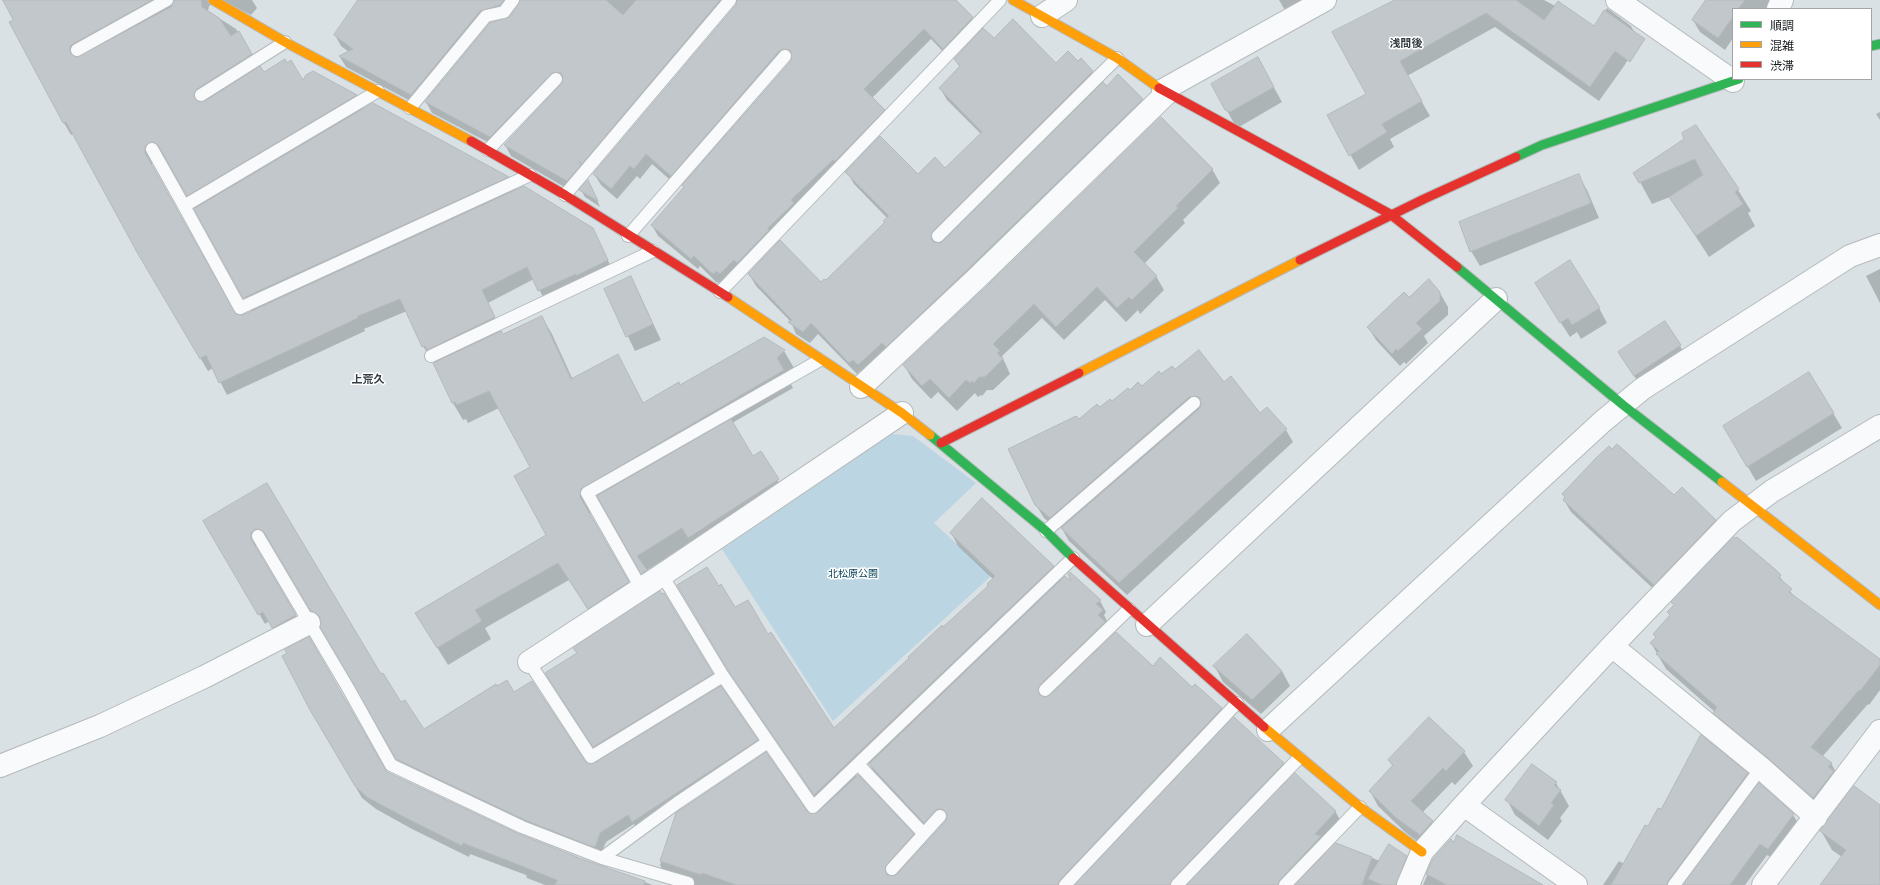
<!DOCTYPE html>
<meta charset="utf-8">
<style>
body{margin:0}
#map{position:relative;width:1880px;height:885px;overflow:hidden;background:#d9e1e4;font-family:"Varela Round","Noto Sans JP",sans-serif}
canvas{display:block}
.legend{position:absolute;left:1732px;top:8px;width:140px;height:72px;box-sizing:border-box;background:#fff;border:1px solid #a3a5a5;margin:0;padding:5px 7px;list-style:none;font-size:12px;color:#181d1f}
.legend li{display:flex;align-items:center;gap:8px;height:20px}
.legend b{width:20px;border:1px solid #a3a5a5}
</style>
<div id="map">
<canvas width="1880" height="885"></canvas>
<ul class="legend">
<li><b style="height:5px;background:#30b455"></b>順調</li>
<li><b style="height:5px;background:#ff9f0a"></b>混雑</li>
<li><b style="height:5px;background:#e5322d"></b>渋滞</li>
</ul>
</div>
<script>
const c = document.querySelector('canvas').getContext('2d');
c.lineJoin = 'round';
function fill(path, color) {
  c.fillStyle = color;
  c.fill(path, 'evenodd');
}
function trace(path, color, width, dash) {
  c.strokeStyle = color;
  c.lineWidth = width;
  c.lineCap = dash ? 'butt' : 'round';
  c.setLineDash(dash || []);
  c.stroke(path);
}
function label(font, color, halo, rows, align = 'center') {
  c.font = font + ' "Varela Round","Noto Sans JP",sans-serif';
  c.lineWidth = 3;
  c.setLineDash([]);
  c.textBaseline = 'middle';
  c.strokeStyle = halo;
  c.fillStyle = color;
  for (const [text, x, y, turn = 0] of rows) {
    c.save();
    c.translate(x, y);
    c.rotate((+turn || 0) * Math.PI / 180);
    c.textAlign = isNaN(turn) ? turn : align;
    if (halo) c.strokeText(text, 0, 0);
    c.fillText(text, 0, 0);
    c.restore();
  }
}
const green = new Path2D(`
 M892 434 913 436 976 483 934 523 991 576 833 721 722 549Z`);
const shadow = new Path2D(`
 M4 0H221L209 6 208 11 236 29 263 73 303 82 313 72 357 95 364 109 508 177 516 191 599 242 614 273 546 303 534 279 488 303 503 335 542 317 552 334 573 380 627 373 644 404 680 386 764 338 784 351 794 368 787 376 793 388 732 423 753 457 761 452 786 495 691 542 646 571 654 586 651 588 601 500 590 507V515L638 600 598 626 569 580 485 628 491 639 448 665 427 631 547 535 531 467 499 408 468 423 466 419 463 420 453 403 435 363H436L433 358 431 359 423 346 407 311 364 329 365 331 227 395 213 368 208 371 139 254 74 134 71 135 64 123 11 23 14 21ZM159 154 167 158 252 312 239 316 233 313 152 166V158Z
 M221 0H252L257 8 251 15Z
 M360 0H954L972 18 978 29 950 59 931 39 872 98 884 110 890 121 726 285 716 282 700 266 698 269 658 236 652 225 792 60 790 59 677 186 652 164 640 179 637 176 617 199 601 185 594 174 739 3 730 6 573 192 511 156 505 145 563 83 557 85 497 147 432 113 426 102 511 17 520 4H516L486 22 418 105 346 67 340 57 349 52 341 46 335 35Z
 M1279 0H1333L1295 27Z
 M1397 0H1544L1594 27 1607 8 1631 26 1639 41 1624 66 1599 101 1495 27 1407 76 1430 116 1390 139 1394 147 1359 170 1328 115 1368 94Z
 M1707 0H1777L1771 9H1733V38L1725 50 1700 32 1693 20Z
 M994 40 1056 65 1077 62 1081 59 1092 72 1099 84 939 243 944 242 1107 87 1142 100 1149 112 866 377 860 371 857 374 818 334 810 343 796 334 791 322 756 286 749 274 821 283 826 282 886 223 887 218 854 184 847 172 918 175 945 170 981 134 947 100 940 88 960 68 955 59Z
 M1266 73 1282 102 1239 127 1235 125 1212 84Z
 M1880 112V120L1876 114Z
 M1696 126 1738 190 1751 211 1748 213 1755 226 1709 257 1670 197 1652 204 1640 182 1686 139Z
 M1212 169 1220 183 1183 220 1185 223 1144 264 1156 276 1164 290 1140 314 1138 310 1126 322 1105 300 1064 340 1042 318 1002 356 1010 374 993 390H987L982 396 981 395 978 397 975 393 957 411 938 392 931 399 912 379 904 365Z
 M1578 175 1587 190 1599 218 1480 266 1471 251Z
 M592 188 600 207 585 197 581 190Z
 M1880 269V303L1866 276Z
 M631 277 661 340 635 351 605 289Z
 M1440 293 1448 307V315L1424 336 1428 343 1406 364 1404 362 1400 366 1376 340 1368 327 1409 299Z
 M1545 298 1599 308 1607 323 1581 339 1577 332 1570 337Z
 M1680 346 1688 360 1643 390 1619 352Z
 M1174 371 1224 384 1260 415 1286 430 1293 442 1127 595 1069 541 1061 527 1058 530 1044 518 1036 505 1079 421 1130 391 1141 387 1161 376Z
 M1833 413 1842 428 1756 481 1724 426Z
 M266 484 381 676 401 704 424 731 497 687 514 694 584 762 591 766 757 740 762 750 638 831 634 824 606 842 601 854 599 856 403 769 321 627V622L318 620 271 541 264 538 256 543V550L301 625 278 637 269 621 265 624 205 521Z
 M1563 494 1674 497 1715 520 1723 533 1661 596 1571 512 1564 500 1565 498Z
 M951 533 1054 566 1062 581 1074 585 1100 601 1106 612 1104 615 1108 623 1111 634 1046 696 1045 699 1153 667 1192 688 1222 708 1228 720 1072 885H691L666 877 660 865 677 813 806 812 810 815 819 813 823 809 738 685 718 587 735 609 768 635 834 729 989 586 993 579 958 546ZM869 763 876 776 931 834 944 820H948L898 875 891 878 919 846 913 835 856 775Z
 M1775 570 1795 598 1880 660V690L1869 705 1868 704 1822 757 1831 763 1839 778 1822 812 1723 727 1715 712 1666 669 1651 643 1656 638 1654 634 1670 616 1668 612 1674 605 1672 602Z
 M664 594 717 682 599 754 551 681 577 653Z
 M1215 667 1282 671 1290 686 1261 714 1223 682Z
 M311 710 387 773 519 835 578 859 653 885H545L527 878 526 875 470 854 469 857 412 829 376 809 362 798Z
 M1464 752 1473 766 1455 785 1452 782 1422 813 1432 822 1440 837 1429 850 1405 832 1378 806 1370 791 1393 767 1389 760Z
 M1283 763 1290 775 1184 885H1077Z
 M1747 774 1754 786 1680 885H1603L1619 861 1624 864 1661 810Z
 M1556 783 1569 806 1560 818 1562 821 1548 840 1515 815 1507 800Z
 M1880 807V885H1822L1842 857 1832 850 1821 831Z
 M1335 811 1342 823 1292 885H1189Z
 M1793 815 1800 826 1775 860 1767 855 1745 885H1685Z
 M1454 843 1540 885H1423L1434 859Z
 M1336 844 1380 861 1406 857 1413 869 1407 885H1297Z`);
const building = new Path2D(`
 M3 0H152L73 44 70 46V53L77 57 171 7 174 0H201L202 7 219 18 231 36 239 31 252 54 197 89 194 96 197 101H205L260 66 264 72 285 59 287 63 291 60 303 80 306 75 313 71 357 95 187 196 158 145 152 142 145 146V153L236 314 243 315 524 186 593 228 608 260 576 276V274L538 291 527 267 482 290 495 317 427 350 425 346 422 347 400 299 358 316V318L219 383 206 355 200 359 138 254 66 122 63 123 9 22 13 20Z
 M358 0H504L500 5 480 11 411 95 339 56 353 49 334 35Z
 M520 0H606L623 15 636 0H720L582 164 579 161 581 165 567 181 504 145 561 84 563 77 561 73 554 72 551 74 490 137 425 102 490 23 510 17Z
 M737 0H956L973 17 943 49 924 29 864 89 885 110 835 161 833 160 791 200 794 203 768 228 769 230 737 263 734 260 720 274 716 271 714 274 709 271 694 256 691 259 651 225 684 187 682 185 791 61 792 54 790 50 783 49 779 51 671 176 646 154 634 169 630 166 611 189 593 174 736 5Z
 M1395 0H1516L1544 20 1558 1 1594 26 1604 10 1645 39 1630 62 1615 51 1590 87 1486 13 1400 61 1422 101 1382 124 1387 132 1349 156 1327 115 1366 94 1332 32Z
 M1706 0H1745L1738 9H1733V17L1718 38 1692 20Z
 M1013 19 1056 63 1068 51 1078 61 1081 58 1093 71 933 231 931 238 933 242 940 243 943 241 1103 82 1107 86 1118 74 1143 99 968 269 886 347 882 343 858 365 853 360 849 363 811 323 803 332 788 322 792 320 748 274 780 240 821 282 824 279 826 280 885 222 883 221 889 216 845 172 880 136 918 174 935 157 945 168 982 132 939 88 960 66 954 59 983 28 994 38Z
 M1258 57 1274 87 1230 112 1225 110 1211 84Z
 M373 103 509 177 243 298 194 209Z
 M1161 117 1213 169 1176 206 1178 208 1134 252 1157 276 1132 300 1129 297 1117 308 1097 287 1056 327 1034 304 993 344 1000 351 997 353 1003 359 985 377H979L974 383 972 381 970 383 966 380 949 398 930 379 922 386 903 365 986 287Z
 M1696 125 1739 189 1735 192 1743 204 1696 236 1669 197 1703 175 1695 159 1639 183 1633 173 1684 139 1682 133Z
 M1579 174 1591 203 1470 252 1459 222Z
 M588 180 598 201 579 190Z
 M1570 260 1600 308 1572 325 1568 318 1560 323 1535 283Z
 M631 276 653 324 626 337 604 289Z
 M1429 279 1440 292V301L1416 323 1422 329 1398 351 1396 349 1392 354 1367 327 1404 292 1409 297Z
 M542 316 571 379 618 354 643 403 679 382 680 385 764 337 785 350 777 358 784 370 581 489 580 497 629 582 588 609 558 563 475 610 482 621 437 648 415 613 546 535 514 476 530 467 489 391 457 405 455 402 452 403 433 363 501 331 503 334Z
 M1665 321 1681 345 1634 376 1618 352Z
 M1199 350 1224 382 1231 376 1260 413 1267 407 1287 429 1119 583 1061 528 1199 409 1201 405 1200 398 1196 396 1189 397 1050 518 1035 505 1008 449 1076 416 1079 419 1097 404 1100 407 1110 399 1112 401 1128 388 1130 390 1138 382 1142 386 1159 371 1161 374 1172 366 1175 369Z
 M1809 372 1834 413 1747 467 1723 426Z
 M731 419 753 456 761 451 779 479 688 538 682 528 637 556 647 570 641 574 597 496Z
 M1617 444 1674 495 1682 487 1716 520 1654 585 1563 500 1565 497 1562 494 1597 457 1609 446 1612 449Z
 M267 483 381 674 383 673 401 702 405 700 424 729 496 684 497 686 507 680 514 692 532 681 585 761 592 764 721 686 758 740 632 822 628 815 600 833 596 845 593 847 525 820 396 759 320 627V617L316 613 311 611 264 532 258 529H255L251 533V539L296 615 272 628 263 612 258 615 203 521Z
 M982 498 1054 566 814 795 729 672 677 585 707 567 719 586 721 584 735 607 748 600 768 634 771 632 834 728 909 658 908 657 942 625 943 627 988 586 987 584 995 576 950 533Z
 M1734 537 1736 538 1737 537 1776 570 1781 575 1779 578 1792 589 1789 592 1880 659V665L1860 691 1859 690 1811 747 1832 763 1828 767 1834 771 1813 798 1769 759 1713 713 1717 707 1656 654 1659 651 1650 643 1656 637 1653 634 1670 615 1667 612 1674 605 1671 602Z
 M1070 572 1101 600 1096 604 1103 610 1098 615 1105 622 1040 685 1038 691 1040 695 1046 697 1050 695 1116 632 1153 666 1160 657 1192 687 1195 684 1222 708 1060 880 1058 885H736L702 873 701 875 660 861 676 813 766 752 807 811 811 814 818 812 858 775 914 834 885 867 887 875 894 876 897 874 946 821 947 814 942 809H937L924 823 869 764 1065 576 1071 581 1068 574Z
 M660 591 662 594 664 593 713 674 593 747 545 673 577 653 573 648Z
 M1247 634 1282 671 1252 700 1213 666Z
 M309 637 387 772 519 834 577 857H576L645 881 644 885H555L557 880 463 843 462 846 404 817 367 797 355 786 310 710 282 656 287 653 285 650Z
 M1234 717 1284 763 1172 880 1170 885H1075Z
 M1429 717 1465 751 1446 771 1443 768 1411 801 1433 821 1420 835 1395 817 1369 791 1393 765 1388 760Z
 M1701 735 1748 773 1668 881 1667 885H1611L1645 825 1648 826 1658 808 1661 809Z
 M1532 764 1557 782 1554 785 1561 790 1551 803 1554 805 1539 826 1505 800Z
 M1295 773 1336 811 1315 834 1321 836 1280 880 1278 885H1187Z
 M1759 783 1794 814 1768 849 1760 844 1730 885H1683Z
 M1854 786 1880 805V885H1820L1846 850 1820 831Z
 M1457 835 1543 885H1447L1426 874 1433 859 1451 839 1454 842Z
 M1336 843 1372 857 1362 885H1295Z
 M1389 844 1407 856 1396 885H1382L1368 879Z`);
const lane = new Path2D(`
 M77 50 167 0
 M378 91 184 206 240 308 530 175
 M201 95 285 42
 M410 108 486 16 504 12 513 0
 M152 149 184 206
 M488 150 556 79
 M565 195 730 0
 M628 236 785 56
 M938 236 1117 58
 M720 292 1000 0
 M431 356 653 251
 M1046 531 1194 403
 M258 536 348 688 391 765 522 827 602 858 677 803 768 742
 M662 575 723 676 813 807 1073 558
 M641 588 587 493 820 360
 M529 662 591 757 723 676
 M1045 690 1129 609
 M858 764 923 833
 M602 858 688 883
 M892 869 940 816
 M1065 885 1237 703
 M1177 885 1299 758
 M1285 885 1360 807
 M1674 885 1761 768`);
const street = new Path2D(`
 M1617 0 1733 81
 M1778 9 1782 0
 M1042 16 1066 0
 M1163 90 1325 0
 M861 387 977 278 1167 93
 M1147 625 1496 299
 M1612 646 1761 768 1816 817
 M529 662 662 575 902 413
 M1268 730 1602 422 1642 389 1850 256 1880 245
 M0 766 100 726 204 677 309 623
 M1464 805 1576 885
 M1408 885 1422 852 1464 805 1612 646 1732 521 1772 491 1880 426
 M1763 885 1880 731`);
const fast = new Path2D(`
 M1871 46 1880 44
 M1516 157 1542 145 1739 79
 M1457 267 1623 405 1722 482
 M930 435 1046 531 1073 558`);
const slow = new Path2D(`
 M213 0 285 42 471 141
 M1013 0 1117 58 1159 88
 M728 297 902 413 930 435
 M1079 373 1300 260
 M1722 482 1880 605
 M1264 727 1360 807 1422 852`);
const jam = new Path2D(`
 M1159 88 1390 214 1457 267
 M471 141 565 195 728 297
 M1300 260 1424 199 1516 157
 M941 443 1079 373
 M1073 558 1264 727`);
const parkNames = [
 ["北松原公園",853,574]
];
const neighbourhoodNames = [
 ["浅間後",1406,44],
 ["上荒久",368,380]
];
fill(green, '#bbd5e2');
fill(shadow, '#0003');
fill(building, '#c1c7ca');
trace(building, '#b4babc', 1);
trace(lane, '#b5babc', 14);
trace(street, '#b5babc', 24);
trace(fast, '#b5babc', 11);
trace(slow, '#b5babc', 11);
trace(jam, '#b5babc', 11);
trace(lane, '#f9fafb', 12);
trace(street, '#f9fafb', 22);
trace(fast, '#30b455', 9);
trace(slow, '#ff9f0a', 9);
trace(jam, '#e5322d', 9);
label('10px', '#064258', '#fff', parkNames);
label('bold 11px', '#323c41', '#fff', neighbourhoodNames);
</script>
